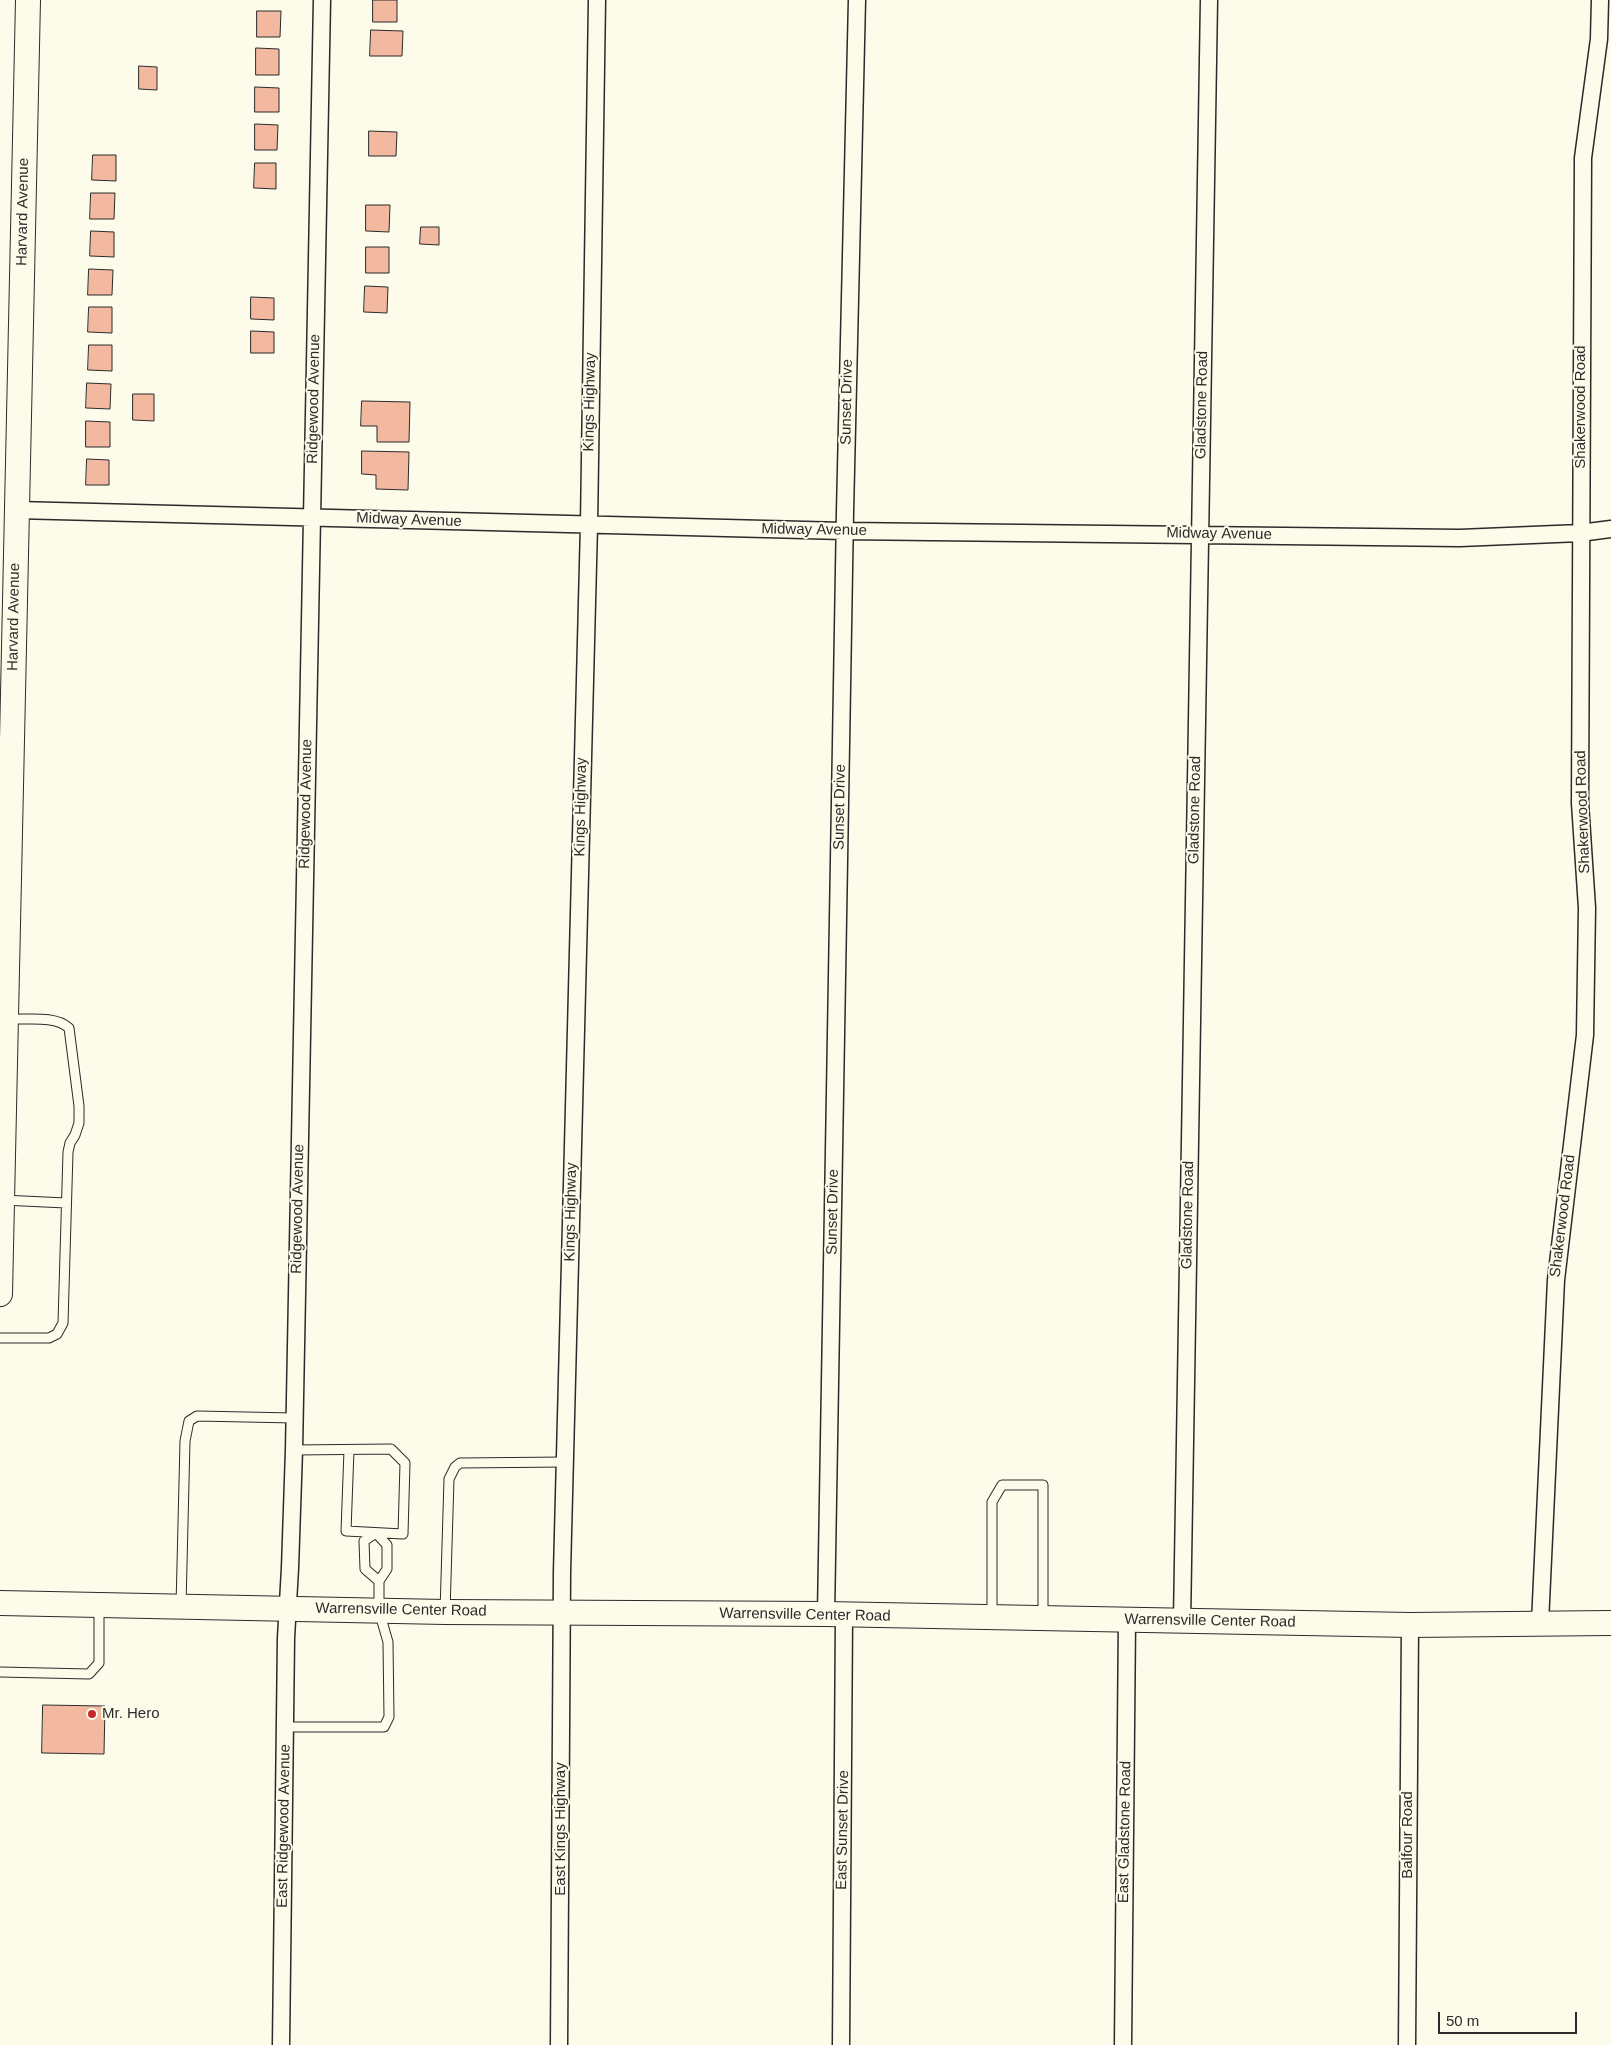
<!DOCTYPE html>
<style>
body{margin:0}
#map{position:relative;width:1611px;height:2045px;overflow:hidden;background:#fdfbea;font-family:Helvetica,sans-serif}
canvas{display:block}
.scale{position:absolute;left:1438px;top:2012px;width:139px;height:22px;box-sizing:border-box;border:2px solid #2b2b2b;border-top:0;padding-left:6px;font-size:15px;line-height:18px;white-space:nowrap;color:#2b2b2b;-webkit-text-stroke:4px #fdfbea;paint-order:stroke}
</style>
<div id="map">
<canvas width="1611" height="2045"></canvas>
<div class="scale">50 m</div>
</div>
<script>
const c = document.querySelector('canvas').getContext('2d');
c.lineJoin = 'round';
function fill(path, color) {
  c.fillStyle = color;
  c.fill(path, 'evenodd');
}
function trace(path, color, width, dash) {
  c.strokeStyle = color;
  c.lineWidth = width;
  c.lineCap = dash ? 'butt' : 'round';
  c.setLineDash(dash || []);
  c.stroke(path);
}
function label(font, color, halo, rows, align = 'center') {
  c.font = font + ' Helvetica,sans-serif';
  c.lineWidth = 4;
  c.setLineDash([]);
  c.textBaseline = 'middle';
  c.strokeStyle = halo;
  c.fillStyle = color;
  for (const [text, x, y, turn = 0] of rows) {
    c.save();
    c.translate(x, y);
    c.rotate((+turn || 0) * Math.PI / 180);
    c.textAlign = isNaN(turn) ? turn : align;
    if (halo) c.strokeText(text, 0, 0);
    c.fillText(text, 0, 0);
    c.restore();
  }
}
const building = new Path2D(`
 M373 0H397V22H373Z
 M257 11H281L280 37H257Z
 M371 30 403 31 402 56H370Z
 M256 48 279 49V75H256Z
 M139 66 157 67V90L139 89Z
 M255 87 279 88V112H255Z
 M255 124 278 125 277 150H255Z
 M369 131 397 132 396 156H369Z
 M93 155H116V181L92 180Z
 M255 163H276V189L254 188Z
 M91 193H115L114 219H90Z
 M366 205H390L389 232 366 231Z
 M421 227H439V245L420 244Z
 M91 231 114 232V257L90 256Z
 M366 247H389V273H366Z
 M89 269 113 270 112 295H88Z
 M365 286 388 287 387 313 364 312Z
 M251 297 274 298V320L251 319Z
 M89 307H112V333L88 332Z
 M251 331 274 332V353H251Z
 M89 345H112V371L88 370Z
 M87 383 111 384 110 409 86 408Z
 M133 394H154V421L133 420Z
 M362 401 410 402 409 442H377V426H361Z
 M86 421 110 422V447H86Z
 M362 451 409 452 408 490 376 489V475L362 474Z
 M87 459 109 460V485H86Z
 M43 1705 105 1706 104 1754 42 1753Z`);
const lane = new Path2D(`
 M2 1200 66 1203
 M0 1338H49L57 1334 63 1323 68 1152 70 1143 75 1135 79 1123V1106L69 1028C55 1015 27 1020 8 1019
 M294 1450 391 1449 405 1463 403 1534 346 1531 349 1450
 M376 1533 364 1541 365 1569 379 1581
 M181 1606 185 1441 189 1421 197 1416 294 1418
 M445 1612 449 1479 455 1467 460 1463 565 1462
 M992 1615V1502L1002 1485H1043V1618
 M0 1672 89 1674 99 1663V1606
 M285 1727H384L389 1717 388 1642 379 1611V1581L387 1569V1545L376 1533`);
const street = new Path2D(`
 M16 510 844 531 1460 538 1580 533 1611 529
 M826 1614 845 512 857 0
 M1182 1621 1209 0
 M1540 1623 1556 1280 1585 1035 1587 908 1580 803 1583 158 1599 39 1600 0
 M281 2045 286 1638 290 1568 294 1450 322 0
 M559 2045 562 1572 589 525 597 0
 M841 2045 844 1615
 M1123 2045 1127 1620
 M1407 2045 1410 1625`);
const secondary = new Path2D(`
 M0 1294 28 0
 M0 1603 445 1612 826 1614 1410 1625 1611 1623`);
const markers = [
 [92,1714,5,"#c62828"]
];
const streetNames = [
 ["Harvard Avenue",23,212,-89],
 ["Ridgewood Avenue",314,399,-89],
 ["Kings Highway",590,402,-89],
 ["Sunset Drive",847,402,-89],
 ["Gladstone Road",1202,405,-89],
 ["Shakerwood Road",1581,407,-90],
 ["Midway Avenue",409,520,2],
 ["Midway Avenue",814,530,1],
 ["Midway Avenue",1219,534,1],
 ["Harvard Avenue",14,617,-89],
 ["Ridgewood Avenue",306,804,-89],
 ["Kings Highway",581,807,-89],
 ["Sunset Drive",840,807,-89],
 ["Gladstone Road",1195,810,-89],
 ["Shakerwood Road",1583,812,-92],
 ["Ridgewood Avenue",298,1209,-89],
 ["Kings Highway",571,1212,-89],
 ["Sunset Drive",833,1212,-89],
 ["Gladstone Road",1188,1215,-89],
 ["Shakerwood Road",1563,1216,-83],
 ["Warrensville Center Road",401,1610,1],
 ["Warrensville Center Road",805,1615,1],
 ["Warrensville Center Road",1210,1621,1],
 ["East Ridgewood Avenue",284,1826,-89],
 ["East Kings Highway",561,1829,-90],
 ["East Sunset Drive",843,1830,-89],
 ["East Gladstone Road",1125,1832,-89],
 ["Balfour Road",1408,1835,-90]
];
const poiNames = [
 ["Mr. Hero",102,1714]
];
fill(building, '#f2b8a0');
trace(building, '#2b2b2b', 1);
trace(lane, '#2b2b2b', 11);
trace(street, '#2b2b2b', 19);
trace(secondary, '#2b2b2b', 26);
trace(lane, '#fdfbea', 9);
trace(street, '#fdfbea', 16);
trace(secondary, '#fdfbea', 24);
for (const [x, y, r, color] of markers) {
  const dot = new Path2D();
  dot.arc(x, y, r, 0, 2 * Math.PI);
  c.fillStyle = color;
  c.fill(dot);
  trace(dot, '#fdfbea', 2);
}
label('15px', '#2b2b2b', '#fdfbea', streetNames);
label('15px', '#2b2b2b', '#fdfbea', poiNames, 'left');
</script>
